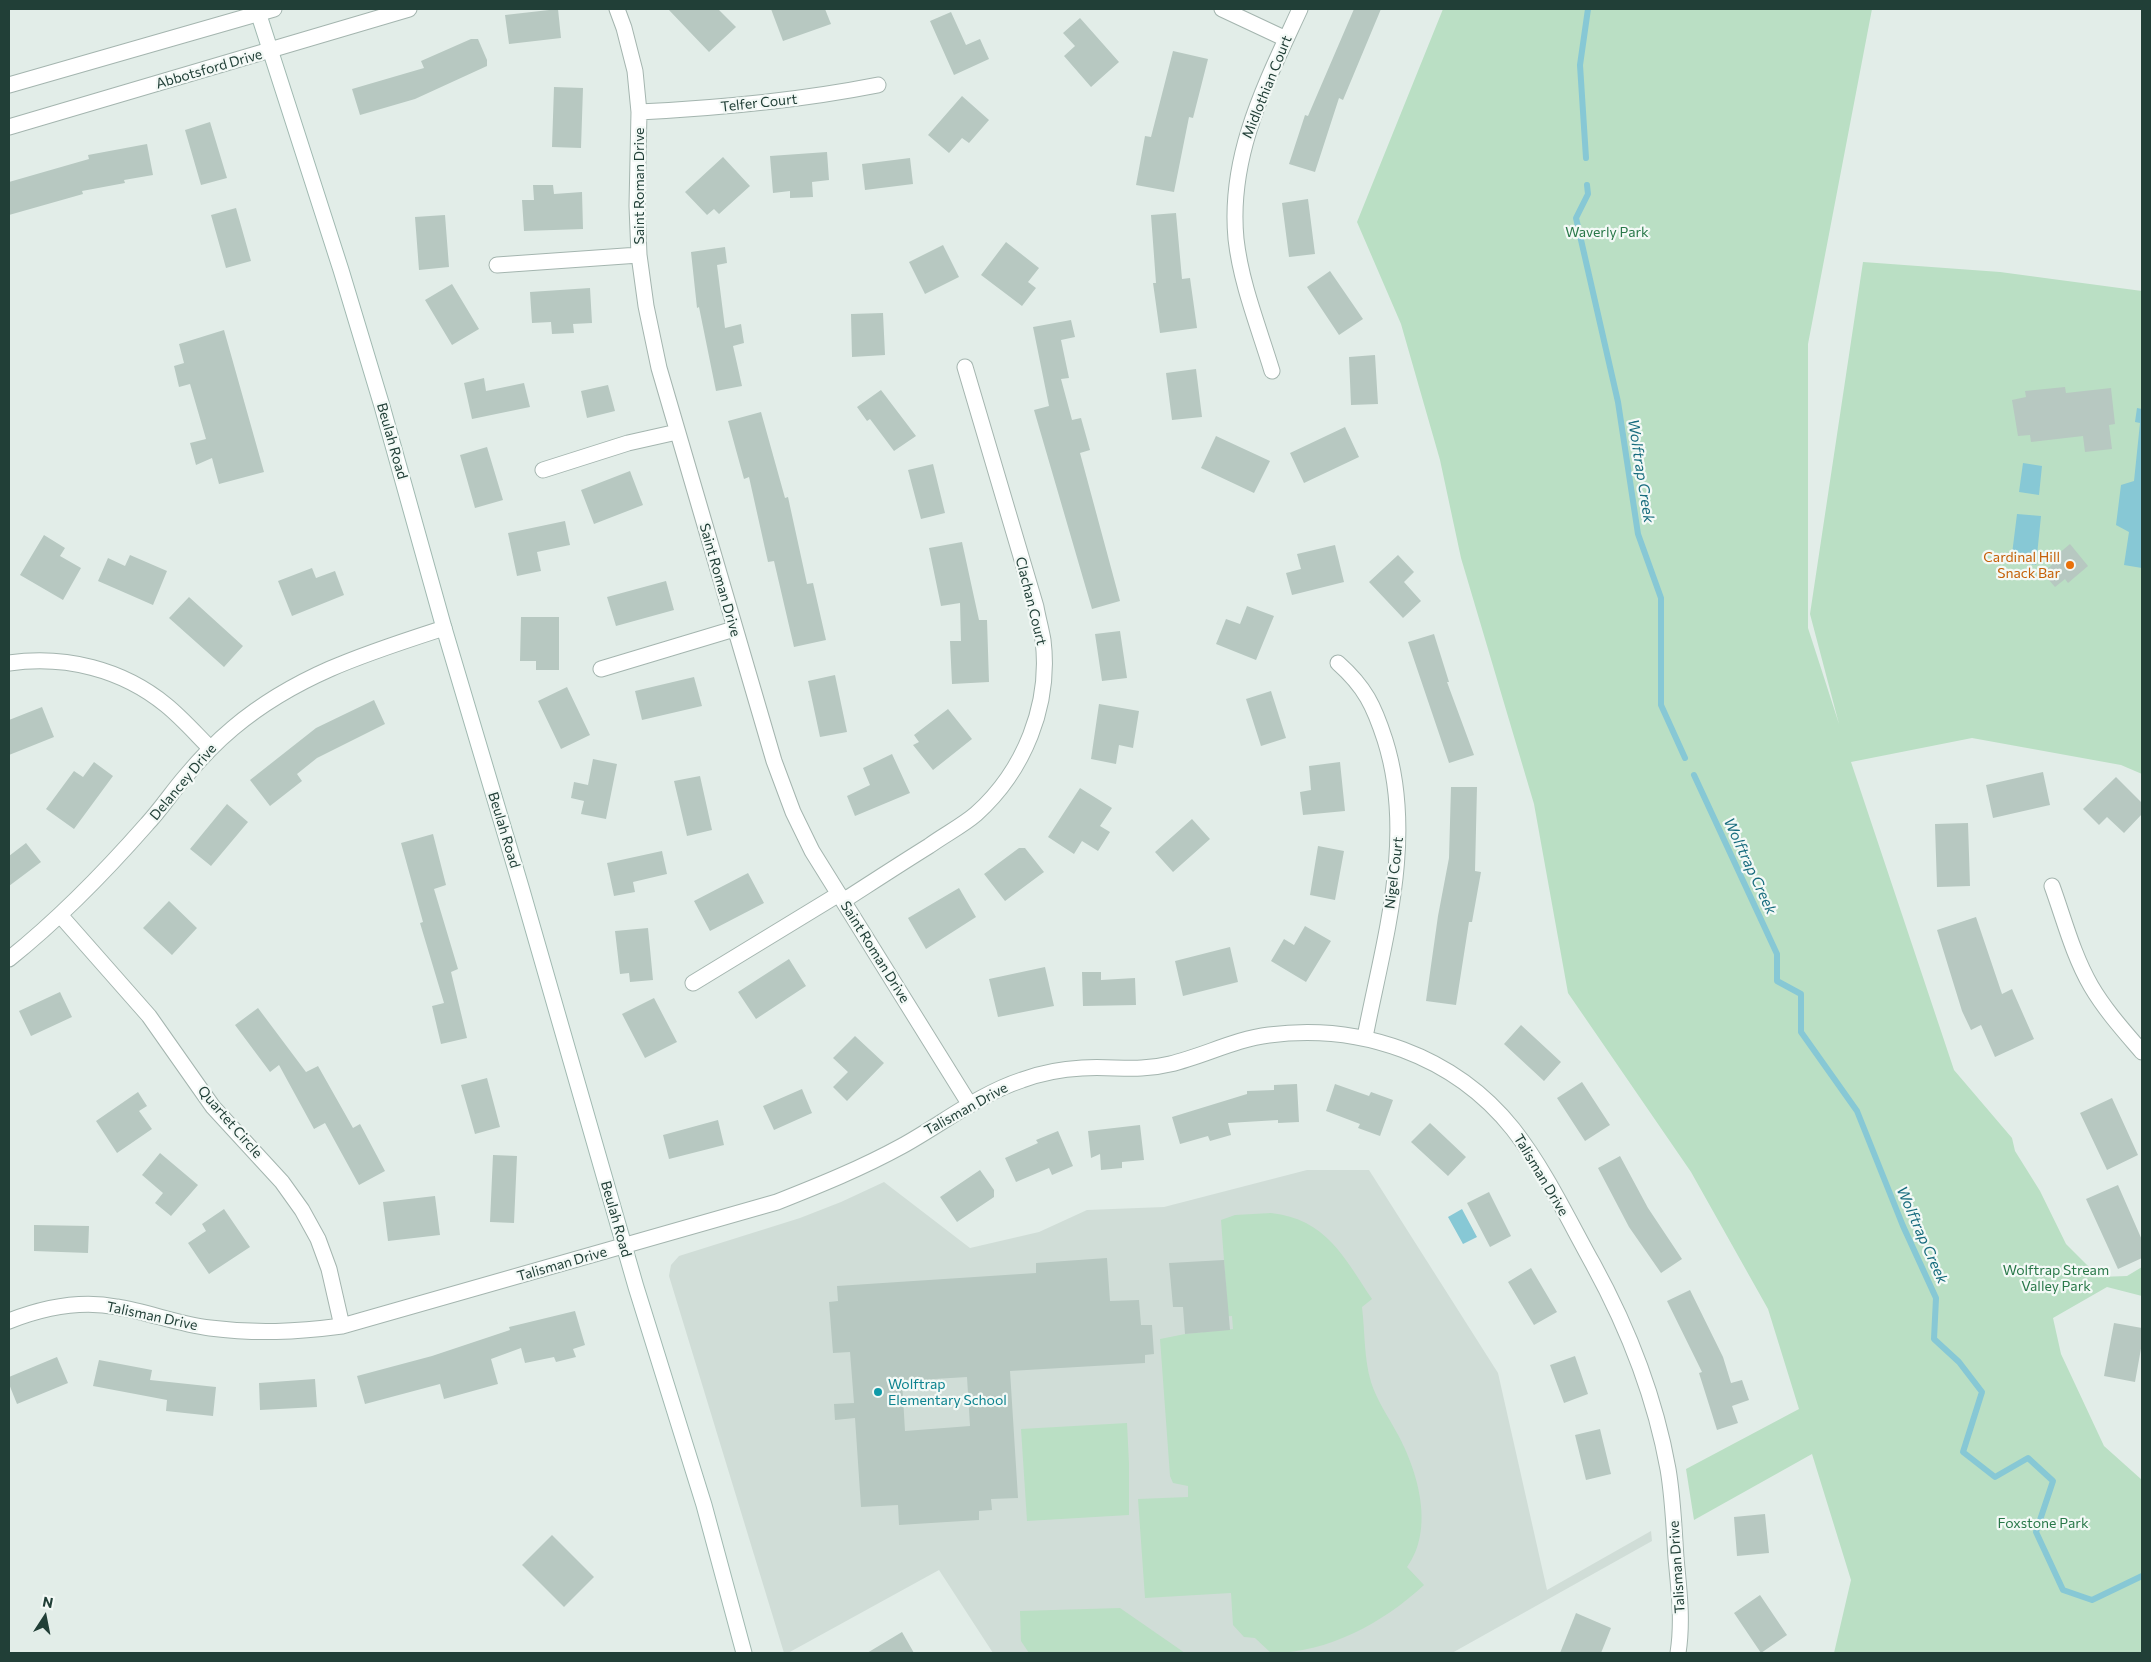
<!DOCTYPE html>
<style>
body{margin:0}
#map{position:relative;width:2151px;height:1662px;overflow:hidden;background:#e2ede8;font-family:Commissioner,sans-serif}
canvas{display:block}
.frame{position:absolute;inset:0;border:10px solid #213f37;pointer-events:none}
.north{position:absolute;left:20px;top:1592px;width:50px;height:50px;-webkit-text-stroke:4px #f3f9f6;paint-order:stroke;rotate:11deg;font-size:14px;font-weight:700;line-height:20px;text-align:center;color:#213f37}
.north::after{content:'';display:block;margin:auto;width:18px;height:22px;background:#213f37;clip-path:polygon(50% 0,100% 100%,50% 72%,0 100%)}
</style>
<div id="map">
<canvas width="2151" height="1662"></canvas>
<div class="frame"></div>
<div class="north">N</div>
</div>
<script>
const c = document.querySelector('canvas').getContext('2d');
c.lineJoin = 'round';
function fill(path, color) {
  c.fillStyle = color;
  c.fill(path, 'evenodd');
}
function trace(path, color, width, dash) {
  c.strokeStyle = color;
  c.lineWidth = width;
  c.lineCap = dash ? 'butt' : 'round';
  c.setLineDash(dash || []);
  c.stroke(path);
}
function label(font, color, halo, rows, align = 'center') {
  c.font = font + ' Commissioner,sans-serif';
  c.lineWidth = 4.5;
  c.setLineDash([]);
  c.textBaseline = 'middle';
  c.strokeStyle = halo;
  c.fillStyle = color;
  for (const [text, x, y, turn = 0] of rows) {
    c.save();
    c.translate(x, y);
    c.rotate((+turn || 0) * Math.PI / 180);
    c.textAlign = isNaN(turn) ? turn : align;
    if (halo) c.strokeText(text, 0, 0);
    c.fillText(text, 0, 0);
    c.restore();
  }
}
const built = new Path2D(`
 M1307 1170H1369L1498 1373 1547 1590 1651 1531 1652 1541 1452 1653H993L939 1570 788 1653H784L669 1276 671 1265 679 1256 800 1218 841 1202 884 1182 970 1248 1039 1232 1087 1210 1164 1207Z`);
const green = new Path2D(`
 M1443 9H1872L1808 344V628L1839 724 1810 614 1863 262 2000 272 2142 291V774L2121 765 1972 738 1851 762 1954 1070 2012 1138 2015 1151 2040 1191 2066 1244 2099 1277 2127 1276 2142 1267V1296L2107 1287 2053 1318 2061 1354 2104 1446 2142 1480V1653H1834L1851 1580 1812 1454 1694 1520 1686 1469 1799 1409 1768 1309 1691 1172 1568 993 1534 804 1461 558 1440 460 1401 324 1357 222Z
 M1271 1213C1326 1219 1344 1257 1372 1299L1362 1307C1365 1332 1364 1359 1371 1382 1377 1401 1388 1416 1397 1433 1418 1471 1435 1529 1407 1567L1424 1585C1383 1623 1328 1653 1271 1653L1255 1638 1244 1637 1233 1625 1231 1593 1145 1598 1138 1499 1188 1497V1486L1173 1483 1170 1476 1160 1339 1185 1334 1233 1329 1232 1316 1216 1317 1227 1301 1221 1220 1235 1215Z
 M1127 1423 1129 1464V1515L1027 1521 1021 1429Z
 M1120 1608 1185 1653H1029L1021 1641 1020 1611Z`);
const water = new Path2D(`
 M2137 408 2142 409V568L2124 565 2129 532 2116 525 2121 485 2134 481 2140 423 2135 422Z
 M2023 463 2042 466 2039 495 2019 492Z
 M2017 514 2041 516 2036 565 2011 562Z
 M1462 1209 1477 1237 1463 1244 1448 1217Z`);
const stream = new Path2D(`
 M1586 158 1580 65 1588 9
 M1587 185 1588 194 1576 218 1618 402 1638 534 1661 598V705L1685 758
 M1694 775 1777 954V981L1801 994V1032L1857 1111 1903 1226 1936 1298 1934 1339 1959 1362 1982 1392 1963 1452 1995 1477 2028 1458 2053 1481 2036 1532 2063 1590 2092 1600 2142 1576`);
const building = new Path2D(`
 M558 9 561 38 509 44 505 15Z
 M668 9H718L736 27 709 52Z
 M771 9H825L831 24 783 41Z
 M1354 9H1381L1343 100 1339 98 1315 172 1289 164 1305 115 1308 116Z
 M951 12 966 45 980 39 989 59 954 75 930 21Z
 M1080 18 1119 62 1091 87 1064 56 1075 46 1063 33Z
 M471 39H478L487 60V66L415 99 360 115 352 89 424 68 421 61Z
 M1173 51 1208 59 1193 118 1189 117 1174 192 1136 185 1145 136 1151 137Z
 M554 87 583 88 581 148 552 147Z
 M962 96 989 120 969 143 962 138 949 153 928 135Z
 M210 122 227 178 201 185 185 130Z
 M147 144 153 175 124 180 125 183 82 191 83 194 9 215V182L89 159 88 155Z
 M827 152 829 180 812 182 813 197 790 198V191L773 193 770 156Z
 M723 157 750 186 719 214 714 209 707 215 685 192Z
 M910 158 913 184 865 190 862 164Z
 M533 185H553L554 194 582 192 583 229 524 231 522 200H534Z
 M1308 199 1315 254 1289 257 1282 203Z
 M236 208 251 261 226 268 211 215Z
 M1176 213 1182 279 1190 278 1197 328 1160 333 1153 283H1156L1151 215Z
 M445 215 449 267 419 270 415 217Z
 M1006 242 1039 268 1028 282 1036 288 1022 306 981 275Z
 M943 245 959 277 925 294 909 262Z
 M725 247 727 263 717 265 725 328 741 324 744 343 733 346 742 386 716 391 699 307 697 308 691 252Z
 M1330 271 1363 319 1339 335 1307 287Z
 M452 284 479 329 452 345 425 300Z
 M590 288 592 323 573 324 574 333 552 334 551 322 532 323 530 292Z
 M883 313 885 355 852 357 851 314Z
 M1071 320 1075 337 1061 340 1069 378 1061 379 1072 420 1081 418 1090 450 1080 453 1120 601 1092 609 1034 410 1049 406 1033 327Z
 M224 330 264 472 219 484 212 458 196 465 190 443 206 439 190 384 179 387 174 366 184 363 179 344Z
 M1375 355 1378 404 1351 405 1349 357Z
 M1196 369 1202 417 1172 420 1166 373Z
 M484 378 486 391 524 383 530 407 472 419 464 383Z
 M608 385 615 411 587 418 581 391Z
 M2065 387 2066 393 2111 388 2115 424 2109 425 2112 449 2085 452 2083 436 2031 442 2030 435 2018 436 2012 400 2026 397 2025 391Z
 M881 390 916 436 894 451 870 419 867 421 857 407Z
 M761 412 785 498 788 497 807 584 813 583 826 640 794 647 774 561 768 562 749 477 744 479 728 421Z
 M1345 427 1359 457 1304 483 1290 453Z
 M1216 436 1270 461 1254 493 1201 468Z
 M487 447 503 500 475 508 460 455Z
 M933 464 945 513 921 519 908 470Z
 M630 471 643 505 594 524 581 490Z
 M565 521 570 545 537 552 541 571 517 576 508 533Z
 M44 535 65 548 60 556 81 568 63 600 20 575Z
 M962 542 979 620H987L989 682 952 684 950 641H961L960 603 941 606 929 548Z
 M2070 544 2088 566 2068 583 2065 579 2055 587 2043 573 2053 564 2051 560Z
 M1335 545 1344 582 1292 595 1286 573 1301 569 1297 554Z
 M130 555 167 571 153 605 98 581 108 558 125 566Z
 M1398 555 1414 572 1404 582 1421 601 1403 618 1369 582Z
 M312 568 316 578 335 571 344 595 292 616 278 581Z
 M666 581 674 610 616 626 607 597Z
 M189 597 243 646 224 667 169 618Z
 M1247 606 1274 616 1256 660 1216 644 1226 619 1240 624Z
 M521 617H559V670H536V661H520Z
 M1120 631 1127 678 1102 681 1095 634Z
 M1434 634 1449 682H1447L1474 755 1449 763 1408 642Z
 M835 675 847 732 820 737 808 681Z
 M694 677 702 706 642 720 635 691Z
 M567 687 590 735 561 749 538 701Z
 M1271 691 1286 738 1261 746 1246 699Z
 M374 700 385 724 317 758 297 774 302 781 270 806 250 780 316 728Z
 M1099 704 1139 711 1133 748 1119 745 1116 764 1091 759Z
 M42 707 54 737 9 755V720Z
 M948 709 972 739 933 770 913 745 919 742 914 735Z
 M892 754 910 793 855 816 847 796 870 785 863 768Z
 M593 759 617 764 606 819 581 814 584 801 571 798 574 782 588 785Z
 M94 762 113 776 74 829 46 809 74 771 83 777Z
 M1340 762 1345 811 1303 815 1300 792 1311 790 1309 766Z
 M2043 772 2050 805 1993 818 1986 785Z
 M700 776 712 830 687 836 674 781Z
 M2116 777 2142 803V814L2124 833 2107 817 2099 825 2083 809Z
 M1451 787H1477L1475 871 1481 872 1472 922H1469L1456 1005 1426 1001 1438 916 1449 858Z
 M1080 788 1112 808 1100 826 1110 832 1098 851 1082 841 1074 854 1048 837Z
 M227 804 248 822 211 866 190 849Z
 M1192 819 1210 839 1173 872 1155 852Z
 M1968 823 1970 886 1937 887 1935 824Z
 M433 834 446 885 434 889 458 969 451 972 467 1038 441 1044 432 1006 444 1003 420 923 423 922 401 843Z
 M26 843 41 862 9 886V856Z
 M1318 846 1344 851 1335 900 1310 895Z
 M1019 848H1025L1044 872 1005 901 984 874Z
 M662 851 667 874 633 882 635 892 614 896 607 863Z
 M748 873 764 903 710 931 694 901Z
 M959 888 976 917 926 949 908 918Z
 M169 901 197 928 172 955 143 928Z
 M1976 917 2002 994 2012 989 2034 1039 1995 1057 1981 1025 1971 1030 1962 1011 1937 930Z
 M1305 926 1331 941 1306 982 1271 961 1284 939 1294 945Z
 M648 928 653 980 630 982 629 973 620 974 615 931Z
 M1230 947 1238 982 1183 996 1175 961Z
 M789 959 806 986 756 1019 738 992Z
 M1045 967 1054 1006 998 1017 989 979Z
 M1082 972H1101V980L1135 978 1136 1005 1083 1006Z
 M60 992 72 1017 31 1036 19 1011Z
 M654 998 677 1042 645 1058 622 1014Z
 M258 1008 306 1072 318 1066 353 1128 360 1124 385 1171 359 1185 325 1123 314 1129 279 1065 270 1072 235 1025Z
 M1521 1025 1561 1062 1544 1081 1504 1044Z
 M855 1036 884 1063 847 1101 833 1087 848 1072 833 1058Z
 M487 1078 500 1127 475 1134 461 1085Z
 M1582 1082 1610 1125 1585 1141 1557 1098Z
 M1297 1084 1299 1122 1278 1123V1120L1228 1123 1231 1135 1210 1141 1208 1136 1180 1144 1172 1117 1247 1094V1091L1274 1090V1085Z
 M1335 1084 1369 1096 1371 1092 1393 1100 1380 1136 1358 1128 1360 1124 1326 1111Z
 M802 1089 812 1113 774 1130 763 1106Z
 M138 1092 147 1106 139 1111 152 1129 117 1153 96 1121Z
 M2112 1098 2138 1155 2107 1170 2080 1113Z
 M718 1120 724 1145 669 1159 663 1135Z
 M1430 1123 1466 1157 1448 1176 1411 1142Z
 M1140 1125 1144 1160 1122 1162V1168L1101 1170 1100 1154 1091 1158 1088 1131Z
 M1058 1131 1073 1166 1052 1175 1049 1168 1016 1182 1005 1158 1038 1143 1036 1140Z
 M160 1153 198 1185 171 1216 155 1203 163 1193 142 1175Z
 M493 1155 517 1156 514 1223 490 1222Z
 M1620 1156 1648 1208 1682 1259 1661 1273 1629 1227 1598 1168Z
 M980 1170 994 1190V1197L957 1222 940 1197Z
 M2118 1185 2142 1240V1258L2118 1269 2086 1199Z
 M1489 1192 1511 1236 1490 1247 1467 1203Z
 M435 1196 440 1235 388 1241 383 1202Z
 M224 1209 250 1247 209 1274 188 1243 206 1231 202 1224Z
 M34 1225 89 1226 88 1253 34 1251Z
 M1107 1258 1110 1301 1139 1300 1141 1325H1152L1154 1354 1145 1355V1363L1010 1371 1018 1498 991 1499 992 1510 979 1511V1520L899 1525 898 1505 861 1507 855 1418 835 1420 834 1404 854 1403 850 1352 833 1353 829 1302 838 1301 837 1286 1036 1273V1263ZM967 1377 970 1426 905 1431 902 1381Z
 M1224 1260 1230 1330 1185 1334 1183 1307H1173L1169 1263Z
 M1531 1268 1557 1312 1534 1325 1508 1282Z
 M1690 1290 1723 1357 1731 1383 1742 1380 1749 1400 1732 1406 1738 1423 1717 1430 1699 1373 1702 1372 1667 1301Z
 M575 1311 585 1345 573 1349 576 1357 556 1362 554 1357 525 1363 521 1348 491 1359 498 1384 444 1399 440 1384 365 1404 357 1376 432 1356 510 1330 509 1327Z
 M2114 1323 2142 1328V1343L2135 1382 2104 1376Z
 M1575 1356 1588 1394 1564 1403 1550 1365Z
 M57 1357 68 1383 17 1404 9 1384V1377Z
 M99 1360 152 1370 150 1380 216 1387 213 1416 166 1411 167 1400 93 1386Z
 M315 1379 317 1407 260 1410 259 1383Z
 M1600 1429 1611 1474 1586 1480 1575 1435Z
 M1765 1514 1769 1553 1737 1556 1734 1517Z
 M552 1535 594 1577 564 1607 522 1565Z
 M1760 1595 1787 1635 1761 1653 1734 1613Z
 M1576 1613 1611 1628 1601 1653H1560Z
 M902 1632 914 1653H867Z`);
const minor = new Path2D(`
 M617 9 624 28 635 71 639 112 637 206 639 255 646 306 659 368 774 761 793 812 812 851 970 1105
 M1222 9 1286 39
 M9 85 274 9
 M639 112C721 108 797 101 878 85
 M9 127 409 9
 M497 265 639 255
 M1272 371C1259 328 1241 284 1236 239 1228 155 1266 83 1300 9
 M543 470 628 443 677 432
 M9 663C65 655 122 669 166 705 182 718 196 734 210 748
 M1338 663C1365 687 1374 706 1385 740 1416 838 1384 939 1365 1037
 M601 669 734 629
 M2052 886C2064 919 2073 955 2091 986 2105 1010 2124 1031 2142 1052
 M843 901C871 883 900 864 929 846 944 835 962 826 976 814 1024 771 1051 705 1043 640 1041 629 1038 618 1036 607L965 367
 M60 915 149 1016 213 1107 282 1182 302 1210 318 1239 329 1269 342 1326
 M9 959C59 919 104 873 147 824 161 809 172 792 185 777 200 759 215 743 233 728 296 675 367 653 444 628
 M693 983 839 894
 M9 1321C42 1308 81 1300 117 1307 148 1312 178 1324 210 1328 256 1334 296 1332 342 1326L777 1202C820 1185 862 1168 902 1146 942 1124 979 1094 1022 1080 1041 1073 1062 1069 1082 1068 1114 1066 1138 1072 1170 1064 1204 1056 1235 1039 1269 1035 1360 1023 1454 1055 1513 1129 1545 1170 1568 1219 1593 1264 1628 1328 1655 1397 1668 1469 1673 1498 1674 1528 1676 1558 1679 1590 1683 1621 1678 1653`);
const secondary = new Path2D(`
 M257 9 341 270 382 406 444 628 521 887 636 1287 704 1505 744 1653`);
const markers = [
 [2070,565,5,"#e8710a"],
 [878,1392,5,"#0f9aa8"]
];
const streetNames = [
 ["Abbotsford Drive",209,69,-16],
 ["Midlothian Court",1267,87,-68],
 ["Telfer Court",759,103,-6],
 ["Saint Roman Drive",639,186,-90],
 ["Beulah Road",392,441,74],
 ["Saint Roman Drive",720,580,74],
 ["Clachan Court",1031,601,76],
 ["Delancey Drive",183,782,-50],
 ["Beulah Road",504,830,73],
 ["Nigel Court",1394,873,-83],
 ["Saint Roman Drive",875,952,58],
 ["Talisman Drive",966,1109,-29],
 ["Quartet Circle",230,1122,49],
 ["Talisman Drive",1541,1175,59],
 ["Beulah Road",616,1219,74],
 ["Talisman Drive",562,1264,-16],
 ["Talisman Drive",152,1316,12],
 ["Talisman Drive",1677,1567,-94]
];
const parkNames = [
 ["Waverly Park",1607,232],
 ["Wolftrap Stream",2056,1270],
 ["Valley Park",2056,1286],
 ["Foxstone Park",2043,1523]
];
const foodNames = [
 ["Cardinal Hill",2060,557],
 ["Snack Bar",2060,573]
];
const cultureNames = [
 ["Wolftrap",888,1384],
 ["Elementary School",888,1400]
];
const waterNames = [
 ["Wolftrap Creek",1641,471,81],
 ["Wolftrap Creek",1750,866,65],
 ["Wolftrap Creek",1922,1235,66]
];
fill(built, '#d0ddd7');
fill(green, '#badfc4');
fill(water, '#87c8d5');
trace(stream, '#87c8d5', 6);
fill(building, '#b7c8c1');
trace(minor, '#a4b5af', 17);
trace(secondary, '#a0b9b1', 17);
trace(minor, '#fff', 15);
trace(secondary, '#fff', 15);
for (const [x, y, r, color] of markers) {
  const dot = new Path2D();
  dot.arc(x, y, r, 0, 2 * Math.PI);
  c.fillStyle = color;
  c.fill(dot);
  trace(dot, '#f3f9f6', 2);
}
label('14px', '#213f37', '#f3f9f6', streetNames);
label('14px', '#297849', '#f3f9f6', parkNames);
label('14px', '#c56008', '#f3f9f6', foodNames, 'right');
label('14px', '#0d838f', '#f3f9f6', cultureNames, 'left');
label('italic 15px', '#186c7e', '#f3f9f6', waterNames);
</script>
